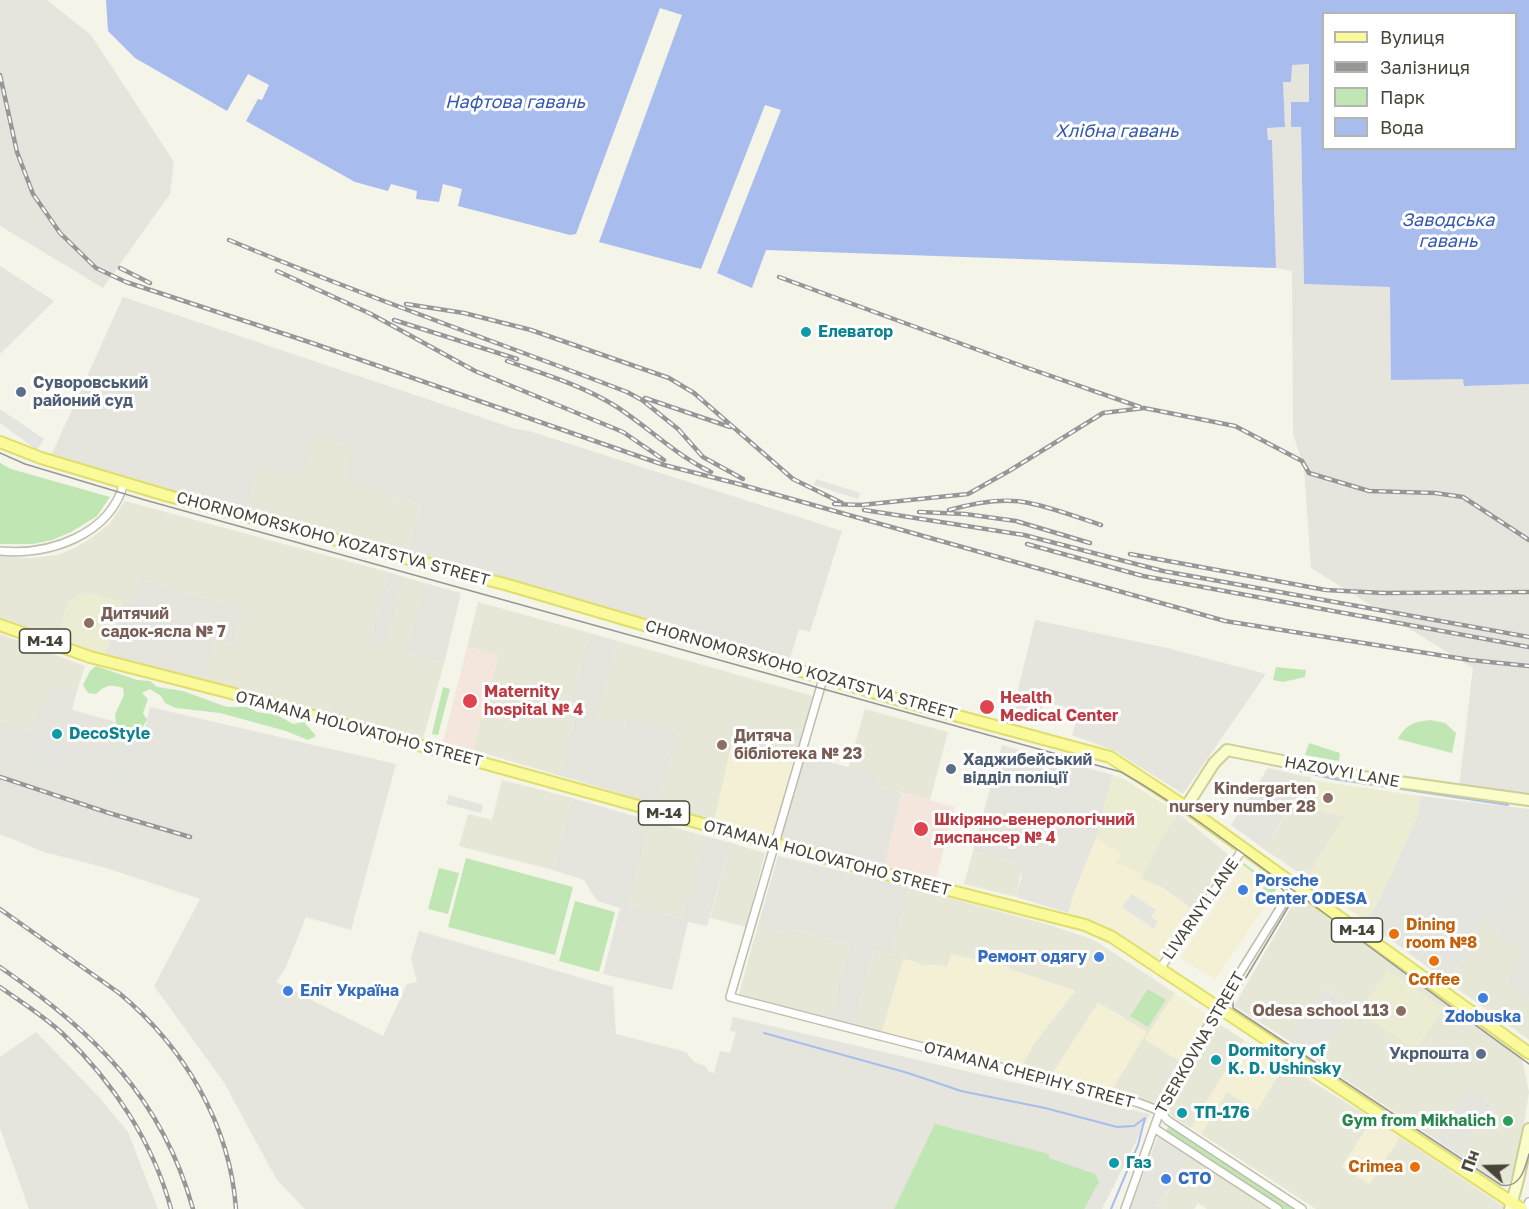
<!DOCTYPE html>
<meta charset="utf-8">
<style>
body{margin:0}
#map{position:relative;width:1529px;height:1209px;overflow:hidden;background:#f4f4e9;font-family:"Golos Text",sans-serif}
canvas{display:block}
.legend{position:absolute;left:1322px;top:12px;width:195px;height:138px;box-sizing:border-box;background:#fff;border:2px solid #b5b5af;margin:0;padding:8px 10px;list-style:none;font-size:18px;color:#474537}
.legend li{display:flex;align-items:center;gap:12px;height:30px}
.legend b{width:30px;border:2px solid #b5b5af}
.north{position:absolute;left:1457px;top:1137px;width:60px;height:60px;-webkit-text-stroke:4px #fff;paint-order:stroke;rotate:290deg;font-size:16px;font-weight:700;line-height:24px;text-align:center;color:#474537}
.north::after{content:'';display:block;margin:auto;width:21px;height:27px;background:#474537;clip-path:polygon(50% 0,100% 100%,50% 72%,0 100%)}
</style>
<div id="map">
<canvas width="1529" height="1209"></canvas>
<ul class="legend">
<li><b style="height:8px;background:#fafa9b"></b>Вулиця</li>
<li><b style="height:8px;background:#979797"></b>Залізниця</li>
<li><b style="height:16px;background:#c0e6b3"></b>Парк</li>
<li><b style="height:16px;background:#a8bdee"></b>Вода</li>
</ul>
<div class="north">Пн</div>
</div>
<script>
const c = document.querySelector('canvas').getContext('2d');
c.lineJoin = 'round';
function fill(path, color) {
  c.fillStyle = color;
  c.fill(path, 'evenodd');
}
function trace(path, color, width, dash) {
  c.strokeStyle = color;
  c.lineWidth = width;
  c.lineCap = dash ? 'butt' : 'round';
  c.setLineDash(dash || []);
  c.stroke(path);
}
function label(font, color, halo, rows, align = 'center') {
  c.font = font + ' "Golos Text",sans-serif';
  c.lineWidth = 6;
  c.setLineDash([]);
  c.textBaseline = 'middle';
  c.strokeStyle = halo;
  c.fillStyle = color;
  for (const [text, x, y, turn = 0] of rows) {
    c.save();
    c.translate(x, y);
    c.rotate((+turn || 0) * Math.PI / 180);
    c.textAlign = isNaN(turn) ? turn : align;
    if (halo) c.strokeText(text, 0, 0);
    c.fillText(text, 0, 0);
    c.restore();
  }
}
const residential = new Path2D(`
 M315 435 354 447 344 476 393 496 421 504 405 558 245 516 259 468Z
 M125 501 388 572 369 643 385 647 404 577 425 583 405 653 444 664 421 746 204 683 215 640 234 644 244 609 139 579 131 604 84 593 55 644 0 619V556L33 558 57 555 73 549 93 537 110 523Z
 M478 602 590 633 570 701 579 703 558 775 473 750 498 655 467 647Z
 M0 634 85 666 77 691 54 685 47 704 40 703 30 731 0 720Z
 M618 641 813 696 796 761 732 744 714 821 658 805 679 732 626 718 624 725 596 717Z
 M865 709 948 732 930 800 874 785 877 775 848 768Z
 M1303 776 1311 777 1307 808 1345 816 1307 878 1264 849 1295 801Z
 M502 780 572 798 553 870 459 846 468 814 492 820Z
 M1178 813 1229 855 1193 910 1163 888 1141 879 1164 833Z
 M651 821 705 836 681 919 629 904Z
 M731 843 765 853 746 927 710 918Z
 M973 851 1022 865 1016 897 964 884Z
 M909 887 1053 926 1094 940 1175 993 1145 1039 1182 1063 1157 1106 1109 1094 1130 1060 1125 1018 1098 1003 1047 1082 1018 1073 1033 1045 1075 991 1009 969V967L952 955 948 968 940 965 922 966 880 1039 852 1031 874 951 891 955Z
 M1300 892 1521 1054 1529 1092 1515 1179 1510 1183 1502 1184 1459 1155 1493 1105 1469 1088 1435 1139 1316 1060 1352 1007 1325 988 1288 1040 1234 1006Z
 M1484 919 1491 923 1500 936 1523 950 1507 982 1529 998V1040L1448 982 1462 961Z
 M758 925 789 935 791 929 849 944 827 1026 737 1001Z
 M1216 1022 1244 1040 1191 1128 1165 1112Z
 M1285 1065 1373 1119 1342 1166 1369 1184 1400 1137 1507 1209H1316L1201 1134 1227 1092 1257 1110Z
 M1192 1154 1283 1209H1207L1198 1203 1194 1209H1161L1158 1207Z`);
const commercial = new Path2D(`
 M732 744 796 761 774 837 714 821Z
 M1096 838 1121 854 1116 864 1123 865 1143 875 1142 879 1163 888 1193 910 1158 960 1107 927 1068 913 1075 890Z
 M1243 864 1277 889 1215 980 1180 958Z
 M951 954 1009 967V969L1075 991 1033 1045 1018 1073 880 1039 903 959 916 962 923 966 940 965 947 968Z
 M1175 993 1204 1013 1206 1017 1205 1023 1182 1063 1145 1039Z
 M1098 1003 1147 1032 1109 1094 1047 1082Z
 M1244 1040 1285 1065 1256 1110 1227 1092 1201 1134 1191 1128Z
 M1373 1119 1400 1137 1369 1184 1342 1167Z`);
const industrial = new Path2D(`
 M0 0H47L91 35 174 162 170 194 103 288 0 226Z
 M1309 64V102H1291L1301 127 1304 284 1390 287 1464 379V386L1529 384V796L1459 787 1473 668 1311 568 1304 468 1293 434 1292 271 1276 268 1272 141H1268L1267 128 1285 127 1283 82 1291 65Z
 M0 266 54 301 0 354Z
 M123 297 516 429 529 431 842 531 810 632 799 629 790 658 405 558 421 504 343 481 353 447 315 435 302 479 259 468 245 516 50 458Z
 M388 572 404 577 385 648 369 643Z
 M139 579 244 609 234 644 215 641 204 683 104 660 122 601 131 604Z
 M425 583 461 593 444 664 405 653Z
 M1035 620 1167 648 1266 674 1183 794 1115 751 1072 735 1079 711 1044 702 1039 722 1012 714Z
 M590 633 618 641 597 717 624 725 627 717 679 732 658 805 558 775 579 703 570 701Z
 M54 685 77 691 72 710 116 722 112 737 135 740 143 737 150 707 396 764 351 930 306 917 285 969 276 982 383 1036 407 984 417 982 411 958 419 931 613 987 616 1034 686 1052 694 1062 705 1066 709 1072 714 1073 720 1051 730 1053 736 1032 730 1031 733 1017 1150 1114 1102 1209H305L277 1180 223 1081 154 986 200 899 106 868 44 852 0 834V720L30 731 40 702 47 703Z
 M1002 745 1113 775 1096 838 1075 890 1068 913 1016 897 1022 875H1019L1022 865 973 851Z
 M804 755 877 775 875 785 902 793 883 872 779 840Z
 M1268 768 1303 776 1295 801H1294L1264 849 1231 825Z
 M1420 796 1529 809V998L1507 982 1523 950 1500 936 1491 923 1484 919 1462 961 1448 982 1365 921 1377 905 1417 817Z
 M572 798 651 821 629 904 681 919 705 836 731 843 707 926 688 922 672 990 603 974 620 908 597 901 584 880 553 870Z
 M778 856 909 887 891 955 874 951 852 1031 827 1026 849 944 791 929 789 935 758 925Z
 M1324 988 1352 1007 1316 1060 1288 1040Z
 M36 1032 99 1097 128 1132 158 1209H29L0 1128V1057Z
 M1469 1088 1493 1105 1459 1155 1435 1139Z
 M1158 1136 1192 1154 1158 1206 1161 1209H1130Z`);
const education = new Path2D(`
 M84 593 122 601 104 660 55 644 68 601Z
 M1113 775 1124 779 1178 813 1164 833 1143 875 1123 865 1115 864 1121 854 1096 838Z
 M1311 780 1420 796 1417 817 1377 905 1365 921 1307 878 1345 816 1306 808Z
 M1388 970 1444 1008 1415 1050 1359 1012Z`);
const medical = new Path2D(`
 M467 647 498 655 473 750 443 742Z
 M902 793 955 807 934 886 883 872Z`);
const green = new Path2D(`
 M0 463 11 469 110 497 97 516 71 532 52 540 33 544H0Z
 M96 666 137 680 150 681 157 687 183 691 227 707H248L257 712 277 715 293 724 304 722 316 736 308 740 286 731 220 713 176 708 165 703 161 696 150 689 142 693 148 699 143 713 147 720 142 728 133 730 123 727 117 730 115 714 124 695 123 688C111 684 105 685 96 694L88 693 83 685 90 671Z
 M1276 667 1306 670 1305 677 1283 682 1273 680Z
 M443 687 450 689 438 735 432 734Z
 M1430 720 1445 723 1456 733 1452 753 1398 739C1406 724 1414 722 1430 720Z
 M1309 743 1340 753 1339 761 1305 755Z
 M466 858 573 887 555 955 448 927Z
 M1244 863 1277 888 1265 904 1257 897 1267 883 1243 865Z
 M439 868 459 873 448 914 428 909Z
 M575 901 615 912 599 972 559 961Z
 M1148 989 1166 1000 1148 1027 1130 1016Z
 M935 1124 1049 1154V1158L1095 1174 1099 1182 1084 1209H894Z
 M1169 1126 1171 1127 1295 1209H1281L1165 1132Z`);
const parking = new Path2D(`
 M0 409 44 439 37 450 0 423Z
 M816 479 860 493 858 499 814 485Z
 M32 736 72 748 89 747 87 756 70 757 30 742Z
 M112 737 135 740 140 738 138 751 126 757 107 753Z
 M20 744 66 759 65 762 48 763 18 751Z
 M75 761 140 773 138 782 74 764Z
 M1004 785 1082 807 1078 821 1000 800Z
 M449 795 483 805 481 813 446 804Z
 M1422 798 1529 813V876L1522 875 1518 892 1515 891 1507 916 1486 906 1482 913 1485 915 1484 919 1460 965 1377 905 1418 817Z
 M1132 894 1156 910 1151 917 1158 922 1154 929 1122 907Z`);
const water = new Path2D(`
 M106 0H1529V384L1464 386 1463 379 1391 380 1390 287 1304 284 1301 127H1291V102H1309V64L1292 65 1291 82H1283L1285 127 1267 128 1268 140H1272L1276 268 766 250 752 288 717 273 781 110 765 105 701 269 599 242 682 15 660 8 576 234 570 235 458 206 462 189 443 184 439 202 416 199 417 191 391 184 388 191 355 182 246 121 258 99 262 100 269 85 248 74 227 111 135 58 108 31ZM1324 14H1516V148H1324Z`);
const stream = new Path2D(`
 M1248 759 1334 779 1508 805
 M764 1033 908 1073 961 1091 1045 1108 1117 1127 1134 1126 1145 1118 1138 1145 1111 1209`);
const street = new Path2D(`
 M0 551C49 556 110 535 124 483
 M823 679 730 997 1139 1103 1160 1111 1167 1120 1302 1209
 M1159 970 1243 849
 M1154 1128 1278 1209
 M1125 1209 1160 1111 1218 1008 1294 886
 M1526 1209 1529 1202`);
const secondary = new Path2D(`
 M1186 807 1214 763 1227 750 1363 777 1529 800
 M1510 1209 1518 1180 1529 1129`);
const primary = new Path2D(`
 M0 442 41 458 165 495 508 585 910 703 1110 757 1186 807 1529 1053
 M0 625 90 657 227 692 862 868 1085 925 1112 937 1522 1209`);
const tram = new Path2D(`
 M0 453 25 464 145 500 1121 772C1174 802 1223 839 1272 875 1358 937 1442 1002 1529 1064
 M1277 884 1288 895 1290 904 1233 999V1008L1501 1185C1520 1189 1525 1169 1529 1154`);
const rail = new Path2D(`
 M0 75 17 152 33 194 60 233 96 268 126 282 312 343 664 465 735 483 1225 621 1470 660 1529 666
 M229 240C360 295 495 341 627 392L642 400 678 429 703 457 743 479
 M120 268 150 283
 M277 271 371 314 475 371 623 432 664 460
 M779 277 1022 366 1140 407
 M406 304 464 313 531 330 669 378 694 393 793 479 842 503
 M394 320 517 359
 M507 361C544 374 584 386 617 407 649 428 677 456 711 472
 M645 398 730 427
 M834 504 861 505 968 494 1009 471 1103 413 1144 408 1235 426 1302 461 1309 473 1369 491 1435 493 1463 497 1529 540
 M864 510 1024 535 1163 571 1529 637
 M949 510C974 503 1003 497 1029 503 1053 508 1077 517 1101 525
 M919 512 965 514 1016 521 1090 543
 M1027 544 1143 576 1529 647
 M1130 554 1326 590 1383 593 1529 592
 M0 777 109 813 190 837
 M0 909 119 993C184 1047 230 1124 236 1209
 M0 967C93 1031 162 1097 193 1209
 M0 987C21 1002 44 1016 63 1034 113 1082 153 1142 171 1209`);
const markers = [
 [806,332,6,"#0f9aa8"],
 [21,392,6,"#5c6f8a"],
 [89,623,6,"#8d6e63"],
 [470,701,8,"#e0444e"],
 [987,707,8,"#e0444e"],
 [57,734,6,"#0f9aa8"],
 [722,745,6,"#8d6e63"],
 [951,769,6,"#5c6f8a"],
 [1328,798,6,"#8d6e63"],
 [921,829,8,"#e0444e"],
 [1243,890,6,"#3f7fe0"],
 [1394,934,6,"#e8710a"],
 [1099,957,6,"#3f7fe0"],
 [1434,961,6,"#e8710a"],
 [288,991,6,"#3f7fe0"],
 [1483,998,6,"#3f7fe0"],
 [1401,1011,6,"#8d6e63"],
 [1481,1054,6,"#5c6f8a"],
 [1216,1060,6,"#0f9aa8"],
 [1182,1113,6,"#0f9aa8"],
 [1508,1121,6,"#2e9e5b"],
 [1114,1163,6,"#0f9aa8"],
 [1415,1167,6,"#e8710a"],
 [1166,1179,6,"#3f7fe0"]
];
const shields = [
 [45,641,51],
 [664,813,51],
 [1357,930,51]
];
const shieldNames = [
 ["М-14",45,641],
 ["М-14",664,813],
 ["М-14",1357,930]
];
const cultureNames = [
 ["Елеватор",818,332],
 ["DecoStyle",69,734],
 ["Dormitory of",1228,1051],
 ["K. D. Ushinsky",1228,1069],
 ["ТП-176",1194,1113],
 ["Газ",1126,1163]
];
const serviceNames = [
 ["Суворовський",33,383],
 ["районий суд",33,401],
 ["Хаджибейський",963,760],
 ["відділ поліції",963,778],
 ["Укрпошта",1469,1054,"right"]
];
const streetNames = [
 ["CHORNOMORSKOHO KOZATSTVA STREET",333,539,15],
 ["CHORNOMORSKOHO KOZATSTVA STREET",801,670,16],
 ["OTAMANA HOLOVATOHO STREET",359,729,15],
 ["HAZOVYI LANE",1342,772,10],
 ["OTAMANA HOLOVATOHO STREET",827,858,15],
 ["LIVARNYI LANE",1201,909,-55],
 ["TSERKOVNA STREET",1200,1043,-60],
 ["OTAMANA CHEPIHY STREET",1029,1075,15]
];
const educationNames = [
 ["Дитячий",101,614],
 ["садок-ясла № 7",101,632],
 ["Дитяча",734,736],
 ["бібліотека № 23",734,754],
 ["Kindergarten",1316,789,"right"],
 ["nursery number 28",1316,807,"right"],
 ["Odesa school 113",1389,1011,"right"]
];
const healthNames = [
 ["Maternity",484,692],
 ["hospital № 4",484,710],
 ["Health",1000,698],
 ["Medical Center",1000,716],
 ["Шкіряно-венерологічний",934,820],
 ["диспансер № 4",934,838]
];
const shopNames = [
 ["Porsche",1255,881],
 ["Center ODESA",1255,899],
 ["Ремонт одягу",1087,957,"right"],
 ["Еліт Україна",300,991],
 ["Zdobuska",1483,1017,"center"],
 ["СТО",1178,1179]
];
const foodNames = [
 ["Dining",1406,925],
 ["room №8",1406,943],
 ["Coffee",1434,980,"center"],
 ["Crimea",1403,1167,"right"]
];
const leisureNames = [
 ["Gym from Mikhalich",1496,1121]
];
const waterNames = [
 ["Нафтова гавань",515,102],
 ["Хлібна гавань",1117,131],
 ["Заводська",1448,220],
 ["гавань",1448,241]
];
fill(residential, '#e7e7d7');
fill(commercial, '#f4f0d5');
fill(industrial, '#e6e5dd');
fill(education, '#ececd3');
fill(medical, '#f4e6dd');
fill(green, '#c0e6b3');
fill(parking, '#e5e5e0');
fill(water, '#a8bdee');
trace(stream, '#a8bdee', 2);
trace(street, '#bfbeac', 10);
trace(secondary, '#cdcf98', 14);
trace(primary, '#dfde6b', 14);
trace(street, '#fff', 7);
trace(secondary, '#fafcca', 10);
trace(primary, '#fafa9b', 10);
trace(tram, '#979797', 1.5);
trace(rail, '#979797', 4.5);
trace(rail, '#fff', 2, [7]);
for (const [x, y, r, color] of markers) {
  const dot = new Path2D();
  dot.arc(x, y, r, 0, 2 * Math.PI);
  c.fillStyle = color;
  c.fill(dot);
  trace(dot, '#fff', 2);
}
for (const [x, y, w] of shields) {
  const box = new Path2D();
  box.roundRect(x - w / 2, y - 12, w, 24, 4.5);
  c.fillStyle = '#fff';
  c.fill(box);
  trace(box, '#474537', 1.5);
}
label('bold 15px', '#474537', null, shieldNames);
label('bold 16px', '#0d838f', '#fff', cultureNames, 'left');
label('bold 16px', '#4e5e75', '#fff', serviceNames, 'left');
label('16px', '#474537', '#fff', streetNames);
label('bold 16px', '#785e54', '#fff', educationNames, 'left');
label('bold 16px', '#be3a42', '#fff', healthNames, 'left');
label('bold 16px', '#366cbe', '#fff', shopNames, 'left');
label('bold 16px', '#c56008', '#fff', foodNames, 'left');
label('bold 16px', '#27864d', '#fff', leisureNames, 'right');
label('italic 18px', '#3458af', '#fff', waterNames);
</script>
